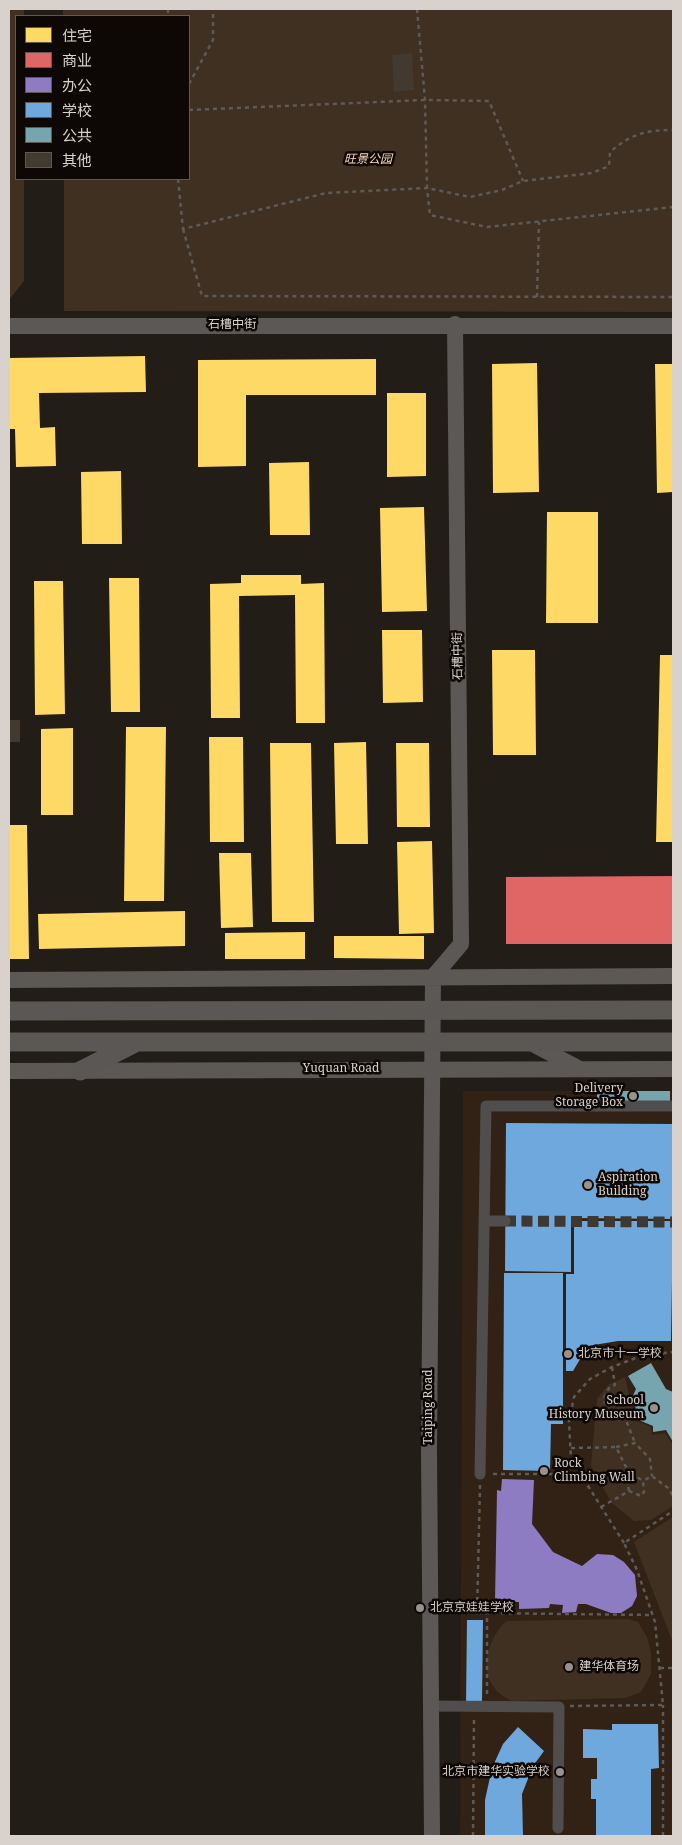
<!DOCTYPE html>
<meta charset="utf-8">
<style>
body{margin:0}
#map{position:relative;width:682px;height:1845px;overflow:hidden;background:#231d18;font-family:"Noto Serif","Noto Sans SC",serif}
canvas{display:block}
.frame{position:absolute;inset:0;border:10px solid #d9d1cb;pointer-events:none}
.legend{position:absolute;left:15px;top:15px;width:175px;height:165px;box-sizing:border-box;background:#0d0805;border:1px solid #5f5854;margin:0;padding:6px 9px;list-style:none;font-size:15px;color:#d9d1cb}
.legend li{display:flex;align-items:center;gap:10px;height:25px}
.legend b{width:25px;border:1px solid #5f5854}
</style>
<div id="map">
<canvas width="682" height="1845"></canvas>
<div class="frame"></div>
<ul class="legend">
<li><b style="height:14px;background:#ffd966"></b>住宅</li>
<li><b style="height:14px;background:#e06666"></b>商业</li>
<li><b style="height:14px;background:#8e7cc3"></b>办公</li>
<li><b style="height:14px;background:#6fa8dc"></b>学校</li>
<li><b style="height:14px;background:#76a5af"></b>公共</li>
<li><b style="height:14px;background:#423931"></b>其他</li>
</ul>
</div>
<script>
const c = document.querySelector('canvas').getContext('2d');
c.lineJoin = 'round';
function fill(path, color) {
  c.fillStyle = color;
  c.fill(path, 'evenodd');
}
function trace(path, color, width, dash) {
  c.strokeStyle = color;
  c.lineWidth = width;
  c.lineCap = dash ? 'butt' : 'round';
  c.setLineDash(dash || []);
  c.stroke(path);
}
function label(font, color, halo, rows, align = 'center') {
  c.font = font + ' "Noto Serif","Noto Sans SC",serif';
  c.lineWidth = 5;
  c.setLineDash([]);
  c.textBaseline = 'middle';
  c.strokeStyle = halo;
  c.fillStyle = color;
  for (const [text, x, y, turn = 0] of rows) {
    c.save();
    c.translate(x, y);
    c.rotate((+turn || 0) * Math.PI / 180);
    c.textAlign = isNaN(turn) ? turn : align;
    if (halo) c.strokeText(text, 0, 0);
    c.fillText(text, 0, 0);
    c.restore();
  }
}
const built = new Path2D(`
 M463 1091H673V1836H460Z`);
const green = new Path2D(`
 M9 9H24V16H16V179H24V281L9 300Z
 M63 9H673V312L64 311V179H189V16H63Z
 M625 1377 635 1420 651 1427 652 1435 665 1433 673 1445V1506L651 1520 634 1521 611 1502 591 1466 597 1399 608 1385Z
 M673 1517V1643L634 1542Z
 M628 1619 638 1622 647 1637 651 1652V1674L641 1692 625 1698 512 1701C476 1685 482 1646 506 1621Z`);
const homes = new Path2D(`
 M145 356 146 392 39 393 40 428 55 427 56 466 16 467 15 429H9V358Z
 M376 359V395H246V466L198 467V360Z
 M537 363 539 492 493 493 492 364Z
 M655 364H673V492L657 493Z
 M387 393H426V476L387 477Z
 M309 462 310 535H270L269 463Z
 M121 471 122 544H82L81 472Z
 M424 507 427 611 382 612 380 508Z
 M547 512H598V623H546Z
 M241 575H301V584L324 583 325 723H296L295 595 239 596 240 718H211L210 584 241 583Z
 M109 578H139L140 712H111Z
 M34 581H63L65 714 35 715Z
 M382 630H422L423 702 383 703Z
 M492 650H535L536 755H493Z
 M660 655H673V842H656Z
 M126 727H166L164 901H124Z
 M73 728V815H41V729Z
 M209 737H243L244 842H210Z
 M366 742 368 844H336L334 743Z
 M270 743H311L314 922H272Z
 M396 743H429L430 827H397Z
 M9 825H27L29 959H9Z
 M432 841 434 933 399 934 397 842Z
 M219 853H251L253 927 221 928Z
 M185 911V946L39 949 38 914Z
 M305 932V959H225V933Z
 M334 936H424V959L334 958Z`);
const shops = new Path2D(`
 M673 876V944H506V877Z`);
const offices = new Path2D(`
 M502 1479 534 1480 532 1524 553 1552 582 1566 597 1554 613 1555 624 1562 635 1575 637 1596 632 1606 621 1613H611L586 1604H578L576 1612 562 1613 563 1605 550 1604 549 1608 519 1609V1602H495L497 1490 501 1491Z`);
const schools = new Path2D(`
 M506 1123 672 1124 673 1219 571 1218V1272L505 1271Z
 M574 1221H673L671 1341H618L588 1346 573 1371H566V1274H574Z
 M504 1273H563V1424H551L550 1471 503 1470Z
 M467 1620H483L482 1703H466Z
 M612 1724H658L659 1768 651 1769V1836H596V1799H591V1779H597V1758H583V1729L612 1730Z
 M518 1727 544 1751 533 1766 522 1794 523 1836H485V1800L492 1768 503 1744Z`);
const public = new Path2D(`
 M597 1091H670V1101H597Z
 M651 1363 666 1389 673 1392V1442L666 1430 653 1432V1426L641 1421 635 1415 636 1401 632 1398 636 1389 628 1376Z`);
const building = new Path2D(`
 M412 53 414 90 394 92 392 55Z
 M9 720H20V742H9Z`);
const streetTunnel = new Path2D(`
 M505 1221 673 1222`);
const path = new Path2D(`
 M168 9V16
 M417 9 425 100 427 188 470 197 502 190 523 181 592 173 609 166 610 152C631 134 646 130 673 130
 M189 84 213 40V9
 M189 110 425 100 489 101 523 181
 M178 179 183 229 326 193 427 188 430 215 487 227 673 207
 M183 229 202 296 673 297
 M537 297 539 222
 M612 1367 615 1385 609 1388 603 1400 612 1413 626 1420 635 1443
 M616 1447 635 1443 650 1459 652 1476
 M571 1448 616 1447 631 1477
 M493 1474H581
 M480 1485 477 1613 653 1615
 M629 1491 627 1481 634 1475 643 1481
 M601 1507 629 1491 641 1496 644 1492 643 1481 652 1476 668 1488 673 1496
 M624 1543 571 1459 569 1422 574 1397 590 1379 612 1367 641 1356 673 1352
 M660 1668H673
 M487 1694V1613
 M570 1706 663 1705 655 1622 637 1570 624 1543 673 1511
 M473 1836 474 1718
 M663 1836V1705`);
const street = new Path2D(`
 M484 1221H505
 M480 1474 486 1106H673
 M432 1706 559 1707 558 1828`);
const secondary = new Path2D(`
 M9 326H673
 M9 980 673 976
 M529 1042 578 1068
 M9 1071 673 1069
 M432 1836 429 1449 433 977 461 944 455 324`);
const primary = new Path2D(`
 M9 1011 673 1010
 M9 1042H673
 M80 1071 135 1043`);
const markers = [
 [633,1096,5,"#99928c"],
 [588,1185,5,"#99928c"],
 [568,1354,5,"#99928c"],
 [654,1408,5,"#99928c"],
 [544,1471,5,"#99928c"],
 [420,1608,5,"#99928c"],
 [569,1667,5,"#99928c"],
 [560,1772,5,"#99928c"]
];
const parkNames = [
 ["旺景公园",368,160]
];
const streetNames = [
 ["石槽中街",232,325],
 ["石槽中街",458,656,-91],
 ["Yuquan Road",341,1069],
 ["Taiping Road",429,1407,-90]
];
const poiNames = [
 ["Delivery",623,1089,"right"],
 ["Storage Box",623,1103,"right"],
 ["Aspiration",598,1178],
 ["Building",598,1192],
 ["北京市十一学校",578,1354],
 ["School",644,1401,"right"],
 ["History Museum",644,1415,"right"],
 ["Rock",554,1464],
 ["Climbing Wall",554,1478],
 ["北京京娃娃学校",430,1608],
 ["建华体育场",579,1667],
 ["北京市建华实验学校",550,1772,"right"]
];
fill(built, '#312215');
fill(green, '#403021');
fill(homes, '#ffd966');
fill(shops, '#e06666');
fill(offices, '#8e7cc3');
fill(schools, '#6fa8dc');
fill(public, '#76a5af');
fill(building, '#423931');
trace(streetTunnel, '#3e3833', 11, [11, 5.5]);
trace(path, '#5d5a58', 2.5, [4, 4]);
trace(street, '#504e4c', 11);
trace(secondary, '#5c5856', 16);
trace(primary, '#5a5754', 19);
for (const [x, y, r, color] of markers) {
  const dot = new Path2D();
  dot.arc(x, y, r, 0, 2 * Math.PI);
  c.fillStyle = color;
  c.fill(dot);
  trace(dot, '#0d0805', 2);
}
label('italic 12px', '#fbd9ba', '#0d0805', parkNames);
label('12px', '#d9d1cb', '#0d0805', streetNames);
label('12px', '#d9d1cb', '#0d0805', poiNames, 'left');
</script>
